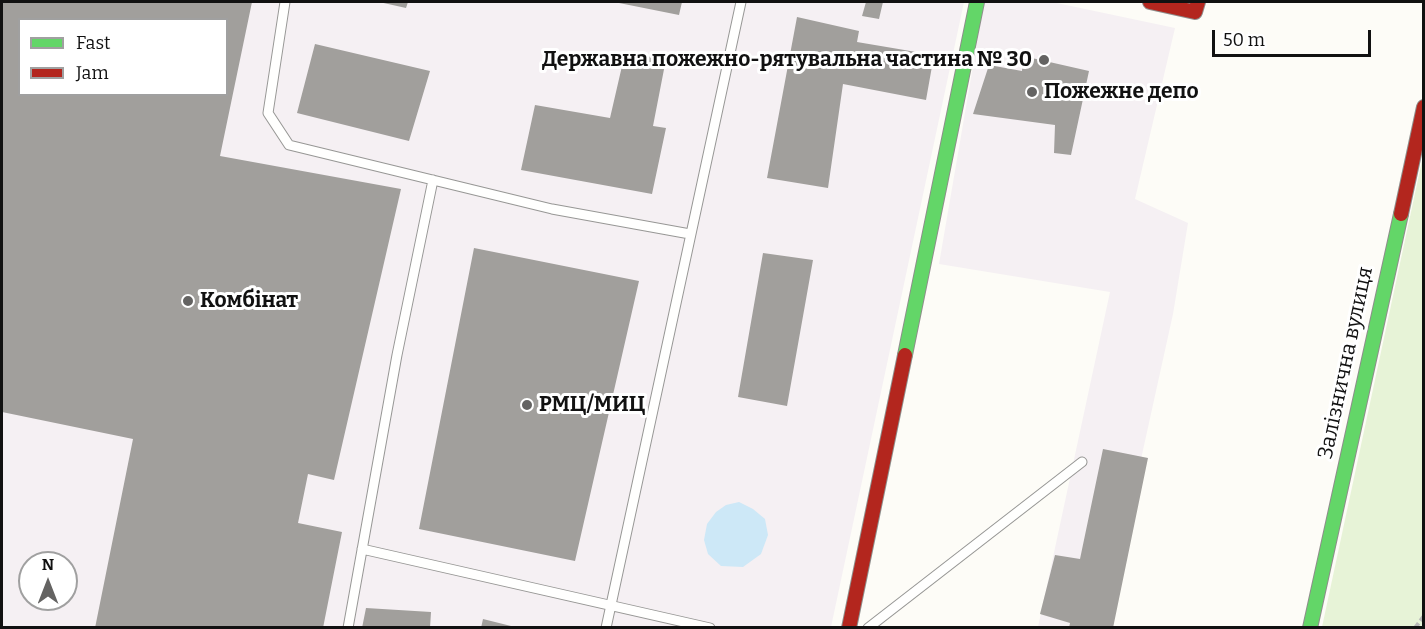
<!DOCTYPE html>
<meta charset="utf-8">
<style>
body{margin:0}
#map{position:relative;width:1425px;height:629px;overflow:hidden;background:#fdfcf7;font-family:Bitter,serif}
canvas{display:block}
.frame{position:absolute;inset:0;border:3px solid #111;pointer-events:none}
.legend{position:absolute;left:18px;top:18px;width:210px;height:78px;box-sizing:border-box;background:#fff;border:2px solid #a0a0a0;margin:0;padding:8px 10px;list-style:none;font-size:18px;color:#111}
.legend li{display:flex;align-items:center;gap:12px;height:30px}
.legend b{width:30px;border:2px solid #a0a0a0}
.north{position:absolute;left:18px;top:551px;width:60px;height:60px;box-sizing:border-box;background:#fff;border:2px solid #a0a0a0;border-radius:50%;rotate:0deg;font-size:16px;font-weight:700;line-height:24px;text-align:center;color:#111}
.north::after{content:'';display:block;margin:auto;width:21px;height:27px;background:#646362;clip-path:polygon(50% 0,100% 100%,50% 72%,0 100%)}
.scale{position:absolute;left:1212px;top:30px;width:159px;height:27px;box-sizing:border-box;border:3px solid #111;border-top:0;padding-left:8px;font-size:18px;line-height:21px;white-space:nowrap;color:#111;-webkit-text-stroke:4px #fff;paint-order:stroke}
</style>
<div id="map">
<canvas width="1425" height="629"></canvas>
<div class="frame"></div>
<ul class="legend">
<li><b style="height:8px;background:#63d668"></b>Fast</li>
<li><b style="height:8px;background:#b3261e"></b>Jam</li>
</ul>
<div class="north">N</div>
<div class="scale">50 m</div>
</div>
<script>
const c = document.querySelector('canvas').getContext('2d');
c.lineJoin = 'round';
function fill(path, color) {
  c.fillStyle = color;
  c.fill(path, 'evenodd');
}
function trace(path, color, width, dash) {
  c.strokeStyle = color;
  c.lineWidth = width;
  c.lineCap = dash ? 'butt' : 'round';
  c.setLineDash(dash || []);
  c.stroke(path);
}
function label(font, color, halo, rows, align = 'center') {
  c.font = font + ' Bitter,serif';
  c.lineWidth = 6;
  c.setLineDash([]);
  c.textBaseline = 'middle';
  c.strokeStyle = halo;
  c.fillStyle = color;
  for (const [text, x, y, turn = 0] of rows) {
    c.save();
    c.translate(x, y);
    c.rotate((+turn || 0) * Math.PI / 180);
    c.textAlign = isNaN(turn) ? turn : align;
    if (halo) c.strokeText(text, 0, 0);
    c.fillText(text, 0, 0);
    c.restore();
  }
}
const industrial = new Path2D(`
 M2 2H964L831 627H2ZM20 20H226V94H20ZM30 563H66V599H30Z
 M984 2H1052L1175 28 1135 199 1188 223 1173 314 1104 627H1038L1110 292 939 264Z`);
const green = new Path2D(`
 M1423 156V627H1322Z`);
const water = new Path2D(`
 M739 502 753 509 765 519 768 535 761 554 743 567 721 566 708 554 704 540 707 524 716 512 726 505Z`);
const building = new Path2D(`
 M2 2H252L220 156 401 189 334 480 308 474 298 523 342 532 323 628H95L133 439 2 412ZM20 20H226V94H20Z
 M379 2H408L406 8Z
 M620 2H682L679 15 619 3Z
 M866 2H883L879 19 862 16Z
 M797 17 859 31 857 42 934 55 926 100 843 84 828 188 767 178Z
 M315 44 430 71 409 141 297 113Z
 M625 53 666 59 653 126 666 128 652 194 521 170 535 105 610 118Z
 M1023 56 1089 71 1071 155 1054 153 1055 125 973 114 989 65 1022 71Z
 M474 248 639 281 575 561 419 529Z
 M763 253 813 260 787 406 738 397Z
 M1103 449 1148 458 1113 628H1069L1070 623 1040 614 1055 555 1080 559Z
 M366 608 431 612 430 628H362Z
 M483 619 515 627V628H481Z`);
const path = new Path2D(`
 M1415 628 1424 616`);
const lane = new Path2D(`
 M285 2 268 113 289 145 552 209 690 234
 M362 549 710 628
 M348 628 397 355 433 180
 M606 628 741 2
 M868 628 1082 462`);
const fast = new Path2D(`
 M905 355 977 2
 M1310 628 1401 214`);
const jam = new Path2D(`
 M1150 2 1195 12 1198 2
 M1401 214 1424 107
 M849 628 905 355`);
const markers = [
 [1044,60,6,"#646362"],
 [1032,92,6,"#646362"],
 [188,301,6,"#646362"],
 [527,405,6,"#646362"]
];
const poiNames = [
 ["Державна пожежно-рятувальна частина № 30",1032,60,"right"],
 ["Пожежне депо",1044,92],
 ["Комбінат",200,301],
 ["РМЦ/МИЦ",539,405]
];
const streetNames = [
 ["Залізнична вулиця",1346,363,-78]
];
fill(industrial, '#f5f0f3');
fill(green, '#e7f3d7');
fill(water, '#cde8f7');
fill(building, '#a19f9c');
trace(lane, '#979795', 11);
trace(fast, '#8e8d8b', 16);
trace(jam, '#8e8d8b', 16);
trace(path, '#b9b9b8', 4, [6, 3]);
trace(lane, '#fffffe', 9);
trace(fast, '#63d668', 14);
trace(jam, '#b3261e', 14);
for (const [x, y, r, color] of markers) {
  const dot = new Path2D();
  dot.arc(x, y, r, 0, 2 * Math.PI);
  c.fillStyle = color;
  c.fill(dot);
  trace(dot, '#fff', 2);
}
label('bold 21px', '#111', '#fff', poiNames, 'left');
label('21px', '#111', '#fff', streetNames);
</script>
